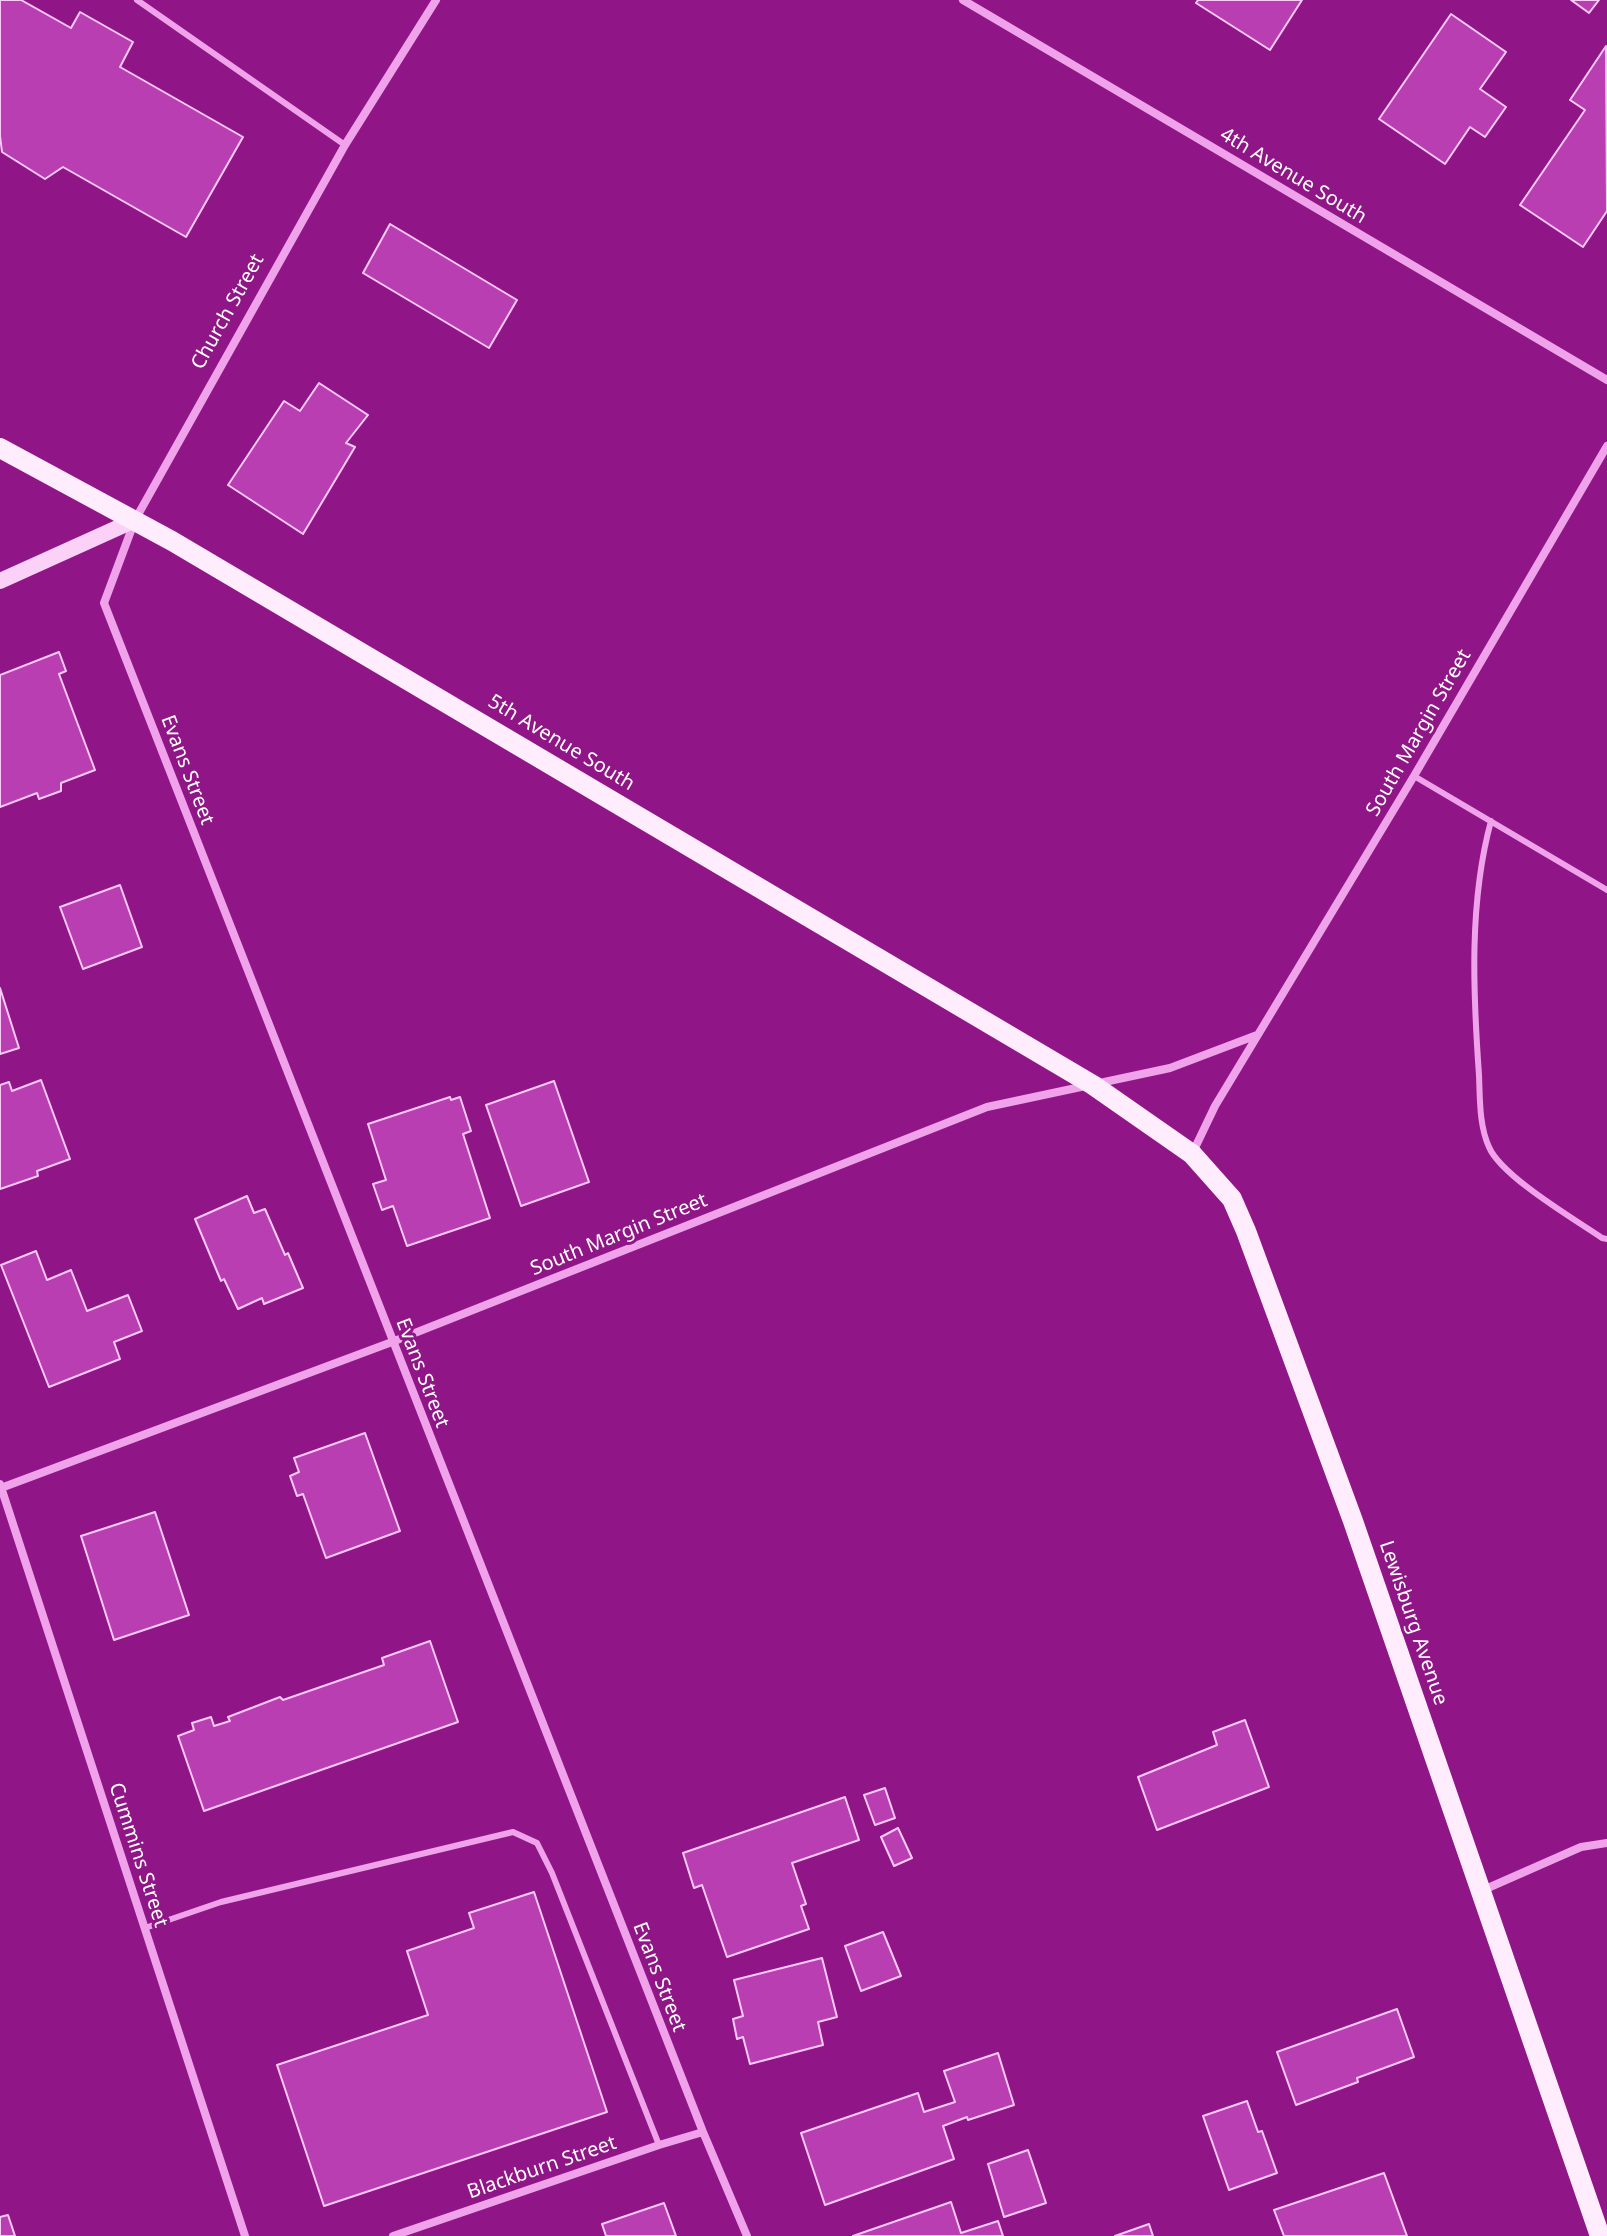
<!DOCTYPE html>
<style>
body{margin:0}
canvas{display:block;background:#901687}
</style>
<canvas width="1607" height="2236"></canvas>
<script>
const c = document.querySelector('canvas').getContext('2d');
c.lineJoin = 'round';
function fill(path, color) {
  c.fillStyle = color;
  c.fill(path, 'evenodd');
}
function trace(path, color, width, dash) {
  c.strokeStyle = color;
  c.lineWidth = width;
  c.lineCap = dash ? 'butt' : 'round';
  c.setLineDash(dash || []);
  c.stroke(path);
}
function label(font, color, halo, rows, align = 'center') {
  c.font = font + ' "Noto Sans",sans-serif';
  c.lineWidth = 6;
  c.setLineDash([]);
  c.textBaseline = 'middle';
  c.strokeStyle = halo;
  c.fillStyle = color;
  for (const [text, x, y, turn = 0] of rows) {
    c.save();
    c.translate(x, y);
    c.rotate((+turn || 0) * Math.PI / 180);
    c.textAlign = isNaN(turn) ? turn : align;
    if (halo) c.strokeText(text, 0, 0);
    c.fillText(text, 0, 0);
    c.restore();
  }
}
const building = new Path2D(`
 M0 0H21L71 28 80 12 133 42 120 67 243 137 186 237 63 167 45 179 2 152 0 136Z
 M1198 0H1302L1270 50 1196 3Z
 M1571 0H1599L1589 13Z
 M1451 14 1506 52 1480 89 1506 107 1485 137 1470 127 1445 164 1379 119Z
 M1606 46 1607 211 1583 247 1520 205 1585 110 1570 100Z
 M390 224 517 300 489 348 363 273Z
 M319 383 368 415 346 443 355 447 303 534 228 485 284 401 300 411Z
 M59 652 66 671 59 674 95 770 61 783V791L39 799 37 793 0 807V675Z
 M120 885 142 947 83 969 60 907Z
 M0 988 19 1048 0 1054Z
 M41 1080 70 1159 37 1171 38 1176 0 1189V1085L9 1082 12 1091Z
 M554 1081 589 1182 521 1206 486 1105Z
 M450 1097 451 1100 460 1097 471 1131 463 1134 490 1218 407 1246 393 1206 382 1210 373 1184 386 1180 368 1124Z
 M247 1196 254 1213 265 1209 285 1255 288 1253 303 1288 264 1304 262 1298 238 1309 224 1279 221 1281 195 1219Z
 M36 1251 47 1280 71 1270 87 1311 128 1295 142 1331 114 1342 120 1359 49 1387 1 1265Z
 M365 1433 400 1531 326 1558 303 1494 297 1496 290 1476 299 1472 294 1458Z
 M155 1512 189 1615 114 1640 81 1536Z
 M430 1641 458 1722 204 1811 178 1736 194 1730 192 1723 211 1717 214 1726 230 1721 228 1717 280 1697 283 1700 384 1665 382 1658Z
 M1245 1720 1269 1787 1157 1830 1138 1777 1217 1745 1213 1732Z
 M885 1788 895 1818 875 1825 864 1795Z
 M845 1797 859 1840 792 1863 806 1904 801 1906 809 1929 727 1957 702 1885 694 1888 683 1853Z
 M898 1828 912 1858 894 1866 881 1837Z
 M534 1892 607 2112 324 2206 277 2065 428 2015 407 1951 474 1928 469 1913Z
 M883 1932 901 1976 861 1991 845 1946Z
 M822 1958 837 2017 818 2022 823 2045 750 2064 743 2037 737 2039 733 2019 743 2016 734 1980Z
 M1397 2009 1414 2057 1357 2078 1358 2082 1296 2105 1277 2052Z
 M998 2053 1014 2105 968 2120 967 2117 943 2126 954 2159 825 2205 801 2133 918 2093 924 2112 955 2102 944 2071Z
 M1247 2101 1258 2132 1262 2131 1277 2173 1229 2190 1203 2116Z
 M1028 2150 1046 2203 1004 2217 988 2164Z
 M1384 2173 1407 2236H1284L1274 2210Z
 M951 2202 961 2233 998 2221 1003 2236H853Z
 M664 2203 676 2236H606L602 2224Z
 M8 2215 15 2236H0V2217Z
 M1149 2224 1153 2236H1115Z`);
const lane = new Path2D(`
 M137 0 345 145
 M1414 776 1607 890
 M1491 821C1469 902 1473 991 1479 1075 1480 1098 1479 1125 1489 1147 1501 1176 1574 1219 1602 1238L1607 1239
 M145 1928 221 1902 513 1832 537 1843 552 1873 659 2145`);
const street = new Path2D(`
 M436 0 345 145 135 520 104 603 703 2132 747 2236
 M963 0 1607 380
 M1193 1152 1215 1106 1414 776 1607 446
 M0 1484 245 2236
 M1 1488 392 1342 987 1107 1170 1068 1257 1035
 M1481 1891 1581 1847 1607 1843
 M393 2236 659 2145 703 2132`);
const secondary = new Path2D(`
 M0 581 135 520`);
const primary = new Path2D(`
 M0 448 172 541 1093 1085 1192 1154 1232 1199 1246 1231 1353 1521 1600 2236`);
const streetNames = [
 ["4th Avenue South",1293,176,31],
 ["Church Street",228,312,-61],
 ["South Margin Street",1419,733,-60],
 ["5th Avenue South",561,743,31],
 ["Evans Street",187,770,69],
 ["South Margin Street",619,1235,-22],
 ["Evans Street",422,1373,69],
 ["Lewisburg Avenue",1413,1623,71],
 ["Cummins Street",138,1855,72],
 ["Evans Street",659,1977,69],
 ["Blackburn Street",542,2168,-19]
];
fill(building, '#b93eb1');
trace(building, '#fbcaf8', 2);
trace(lane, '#f0a3eb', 6);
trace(street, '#f0a3eb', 8);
trace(secondary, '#fbd1f8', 16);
trace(primary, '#ffecfd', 20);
label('20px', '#fff', '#901687', streetNames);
</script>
